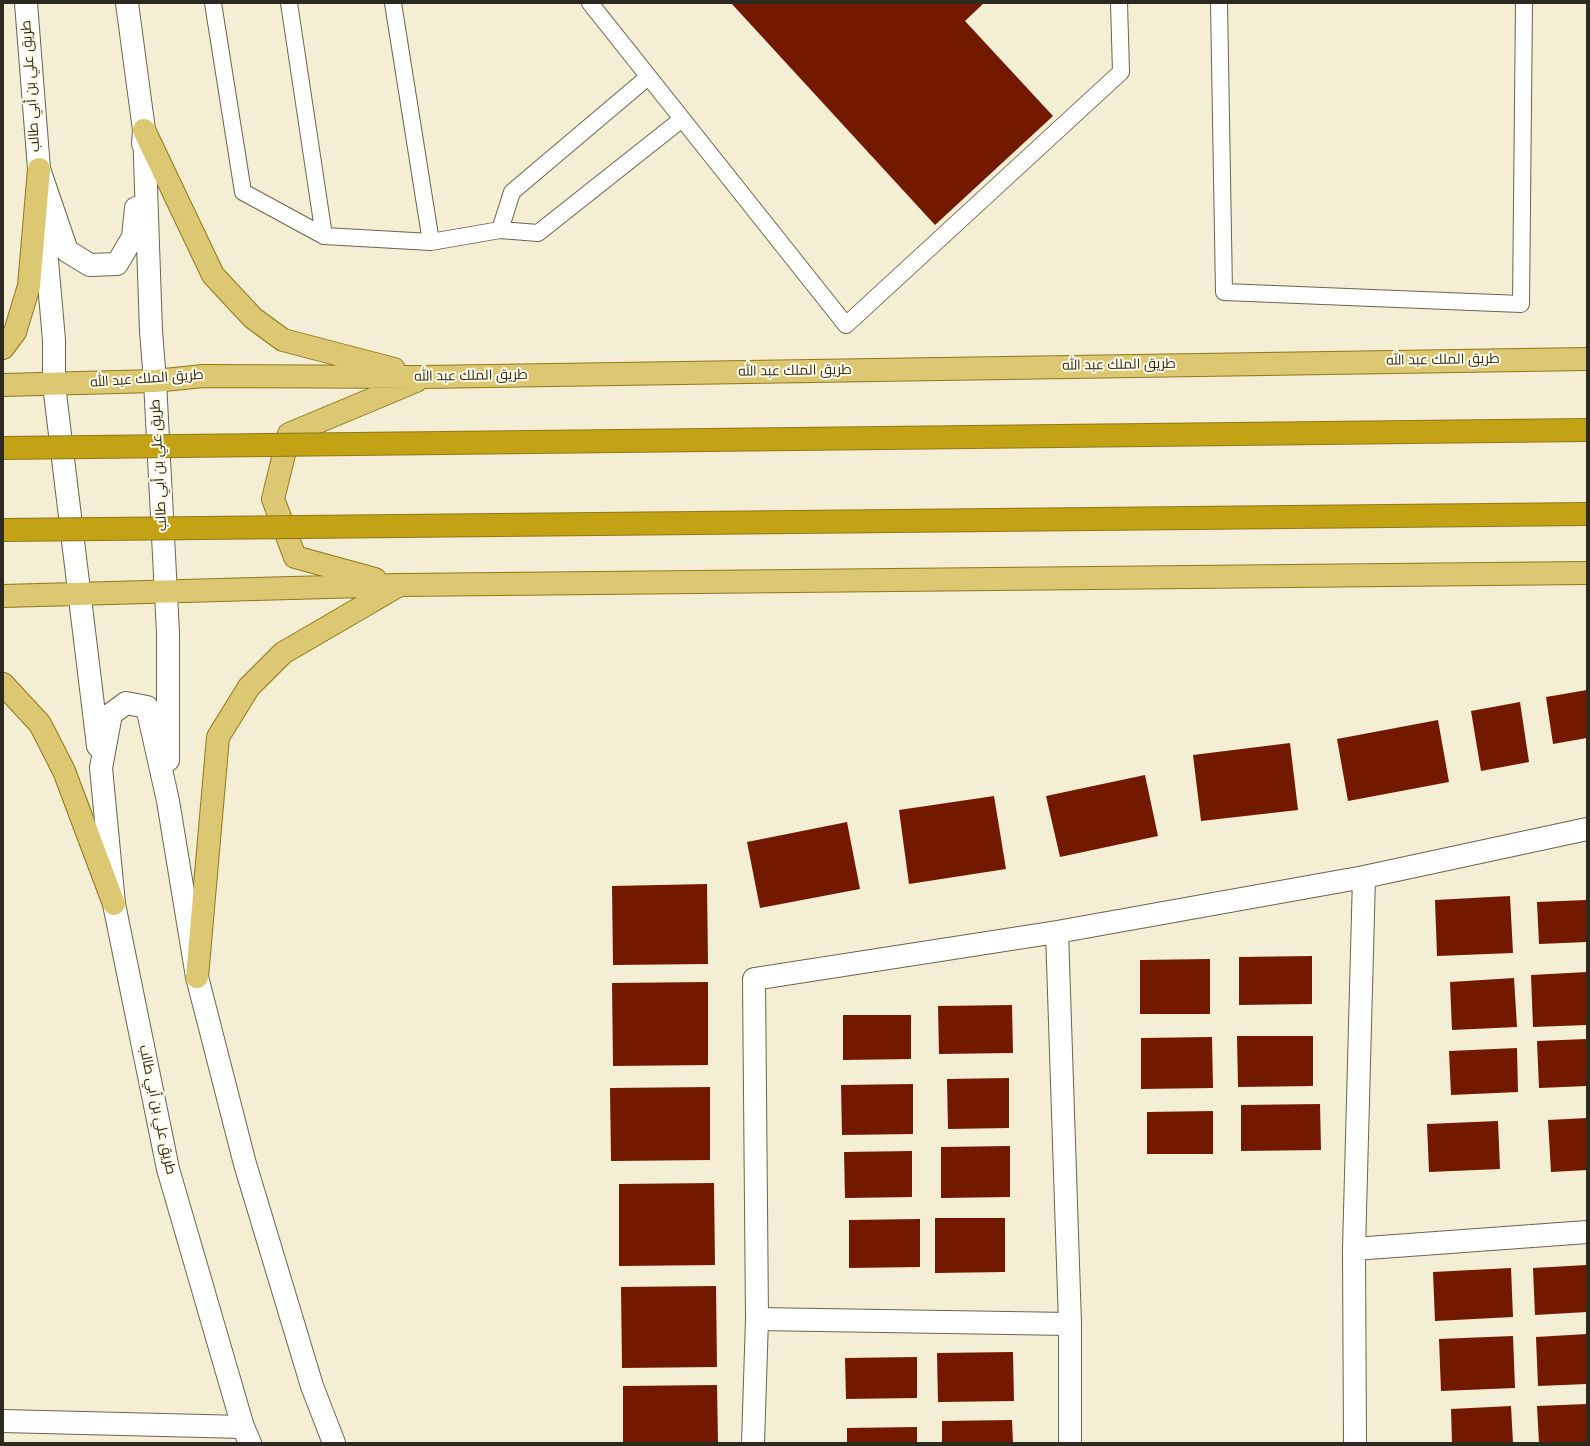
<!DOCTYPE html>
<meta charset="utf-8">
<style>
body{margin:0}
#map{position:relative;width:1590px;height:1446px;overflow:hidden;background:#f3eed4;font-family:Spectral,serif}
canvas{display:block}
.frame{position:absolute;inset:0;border:4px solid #2c2a20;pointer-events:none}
</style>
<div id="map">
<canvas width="1590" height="1446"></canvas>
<div class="frame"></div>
</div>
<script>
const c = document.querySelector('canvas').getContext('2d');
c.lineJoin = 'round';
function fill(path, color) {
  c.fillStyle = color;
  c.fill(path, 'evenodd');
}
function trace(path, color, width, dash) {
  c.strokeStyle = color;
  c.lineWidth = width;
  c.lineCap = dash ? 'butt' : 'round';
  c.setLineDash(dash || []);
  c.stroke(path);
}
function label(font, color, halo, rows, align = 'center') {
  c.font = font + ' Spectral,Cairo,serif';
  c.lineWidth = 4;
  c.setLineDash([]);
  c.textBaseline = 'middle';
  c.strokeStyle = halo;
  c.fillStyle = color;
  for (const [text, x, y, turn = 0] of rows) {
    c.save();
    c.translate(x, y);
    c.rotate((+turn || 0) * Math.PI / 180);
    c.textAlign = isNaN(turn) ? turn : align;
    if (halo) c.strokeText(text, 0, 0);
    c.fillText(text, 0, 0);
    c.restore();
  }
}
const building = new Path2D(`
 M731 3H984L965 21 1053 116 935 225Z
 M1587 690V738L1553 744 1546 697Z
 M1520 702 1529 762 1481 771 1471 711Z
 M1438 720 1449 782 1348 801 1337 739Z
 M1290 743 1298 810 1201 821 1193 755Z
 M1145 775 1158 836 1060 857 1046 796Z
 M994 796 1006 869 909 884 899 810Z
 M847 822 860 889 760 908 747 842Z
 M707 884 708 964 613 965 612 886Z
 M1510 896 1513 953 1437 956 1435 900Z
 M1587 900V942L1539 944 1537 902Z
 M1312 956V1004L1239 1005V957Z
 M1210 959V1014H1140V960Z
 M1587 972V1025L1533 1027 1531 975Z
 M1514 978 1517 1027 1452 1030 1450 982Z
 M708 982V1065L613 1066 612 983Z
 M1012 1005 1013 1053 939 1054 938 1006Z
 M843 1015H911V1059L843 1060Z
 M1237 1036H1313V1086L1238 1087Z
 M1212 1037 1213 1088 1141 1089V1038Z
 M1587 1039V1086L1539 1088 1537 1041Z
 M1517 1048 1518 1092 1451 1095 1449 1051Z
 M1009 1078V1128L948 1129 947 1079Z
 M913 1084V1134L842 1135 841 1085Z
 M710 1087V1160L611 1161 610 1088Z
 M1320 1104 1321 1150 1241 1151V1105Z
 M1213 1111V1154H1147V1112Z
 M1587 1118V1170L1551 1172 1548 1120Z
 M1498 1121 1500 1169 1429 1172 1427 1124Z
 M1010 1146V1197L941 1198V1147Z
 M912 1151V1197L845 1198 844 1152Z
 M714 1183 715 1265 619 1266V1184Z
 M935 1218H1005V1272L935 1273Z
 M920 1219V1267L849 1268V1220Z
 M1587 1265V1312L1535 1315 1533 1268Z
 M1511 1268 1513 1317 1435 1321 1433 1272Z
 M716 1286 717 1367 622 1368 621 1287Z
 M1587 1334V1384L1538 1386 1536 1337Z
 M1513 1336 1515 1388 1441 1391 1439 1339Z
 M1013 1352 1014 1401 938 1402 937 1353Z
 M917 1357V1398L846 1399 845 1358Z
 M717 1385 718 1443H623V1386Z
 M1587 1404V1443H1539L1537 1406Z
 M1511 1406 1513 1443H1452L1451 1409Z
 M1012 1420 1013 1443H942V1421Z
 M917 1427V1443H847V1428Z`);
const service = new Path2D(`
 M213 3 243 192 324 236
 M289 3 324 236 431 242 393 3
 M590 3 846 325 1121 72 1119 3
 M1219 3 1224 292 1521 304 1524 3
 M500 230 512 192 648 77
 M431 242 500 230 538 233 682 119`);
const minor = new Path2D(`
 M1057 932 1070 1324V1443
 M1354 1249 1587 1232
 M757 1319 1070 1324
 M3 1421 243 1427
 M753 1443 757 1319 754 979 1057 932 1364 877 1587 829
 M1355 1443 1354 1249 1364 877`);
const secondary = new Path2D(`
 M26 3 39 169 67 251 90 265 117 264 133 237 136 208
 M127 3 144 130 143 144
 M144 130 151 331 155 381 168 633V760
 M42 204 54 340V385L98 746
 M250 1443 243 1427 168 1169 114 904 101 768 111 714 126 703 147 707 168 801 197 977 245 1164 312 1386 334 1443`);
const primary = new Path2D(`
 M144 130 213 275 253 318 283 340 394 369
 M3 348 15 332 29 286 39 169
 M3 385 155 381 203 376 424 377 1587 359
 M375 579 295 557 273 499 289 434 416 381
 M3 596 400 585 1587 573
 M3 684 40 724 64 771 114 904
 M197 977 218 737 249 687 283 653 398 586`);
const motorwayBridge = new Path2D(`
 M3 448 1587 430
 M3 530 1587 514`);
const streetNames = [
 ["طريق علي بن أبي طالب",32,86,-94],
 ["طريق الملك عبد الله",1443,361,-1],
 ["طريق الملك عبد الله",1119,366,-1],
 ["طريق الملك عبد الله",795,372,-1],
 ["طريق الملك عبد الله",471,377,-1],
 ["طريق الملك عبد الله",147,380,-4],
 ["طريق علي بن أبي طالب",160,465,-93],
 ["طريق علي بن أبي طالب",156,1110,78]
];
fill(building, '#721900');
trace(service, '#6a654f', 18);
trace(minor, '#6a654f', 24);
trace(secondary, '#6a654f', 24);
trace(primary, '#8f781a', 24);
trace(service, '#fff', 16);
trace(minor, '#fff', 22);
trace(secondary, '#fff', 22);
trace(primary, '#dcc773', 22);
trace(motorwayBridge, '#8f781a', 24, []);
trace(motorwayBridge, '#c4a216', 22);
label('14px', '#2c2a20', '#fffbe6', streetNames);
</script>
